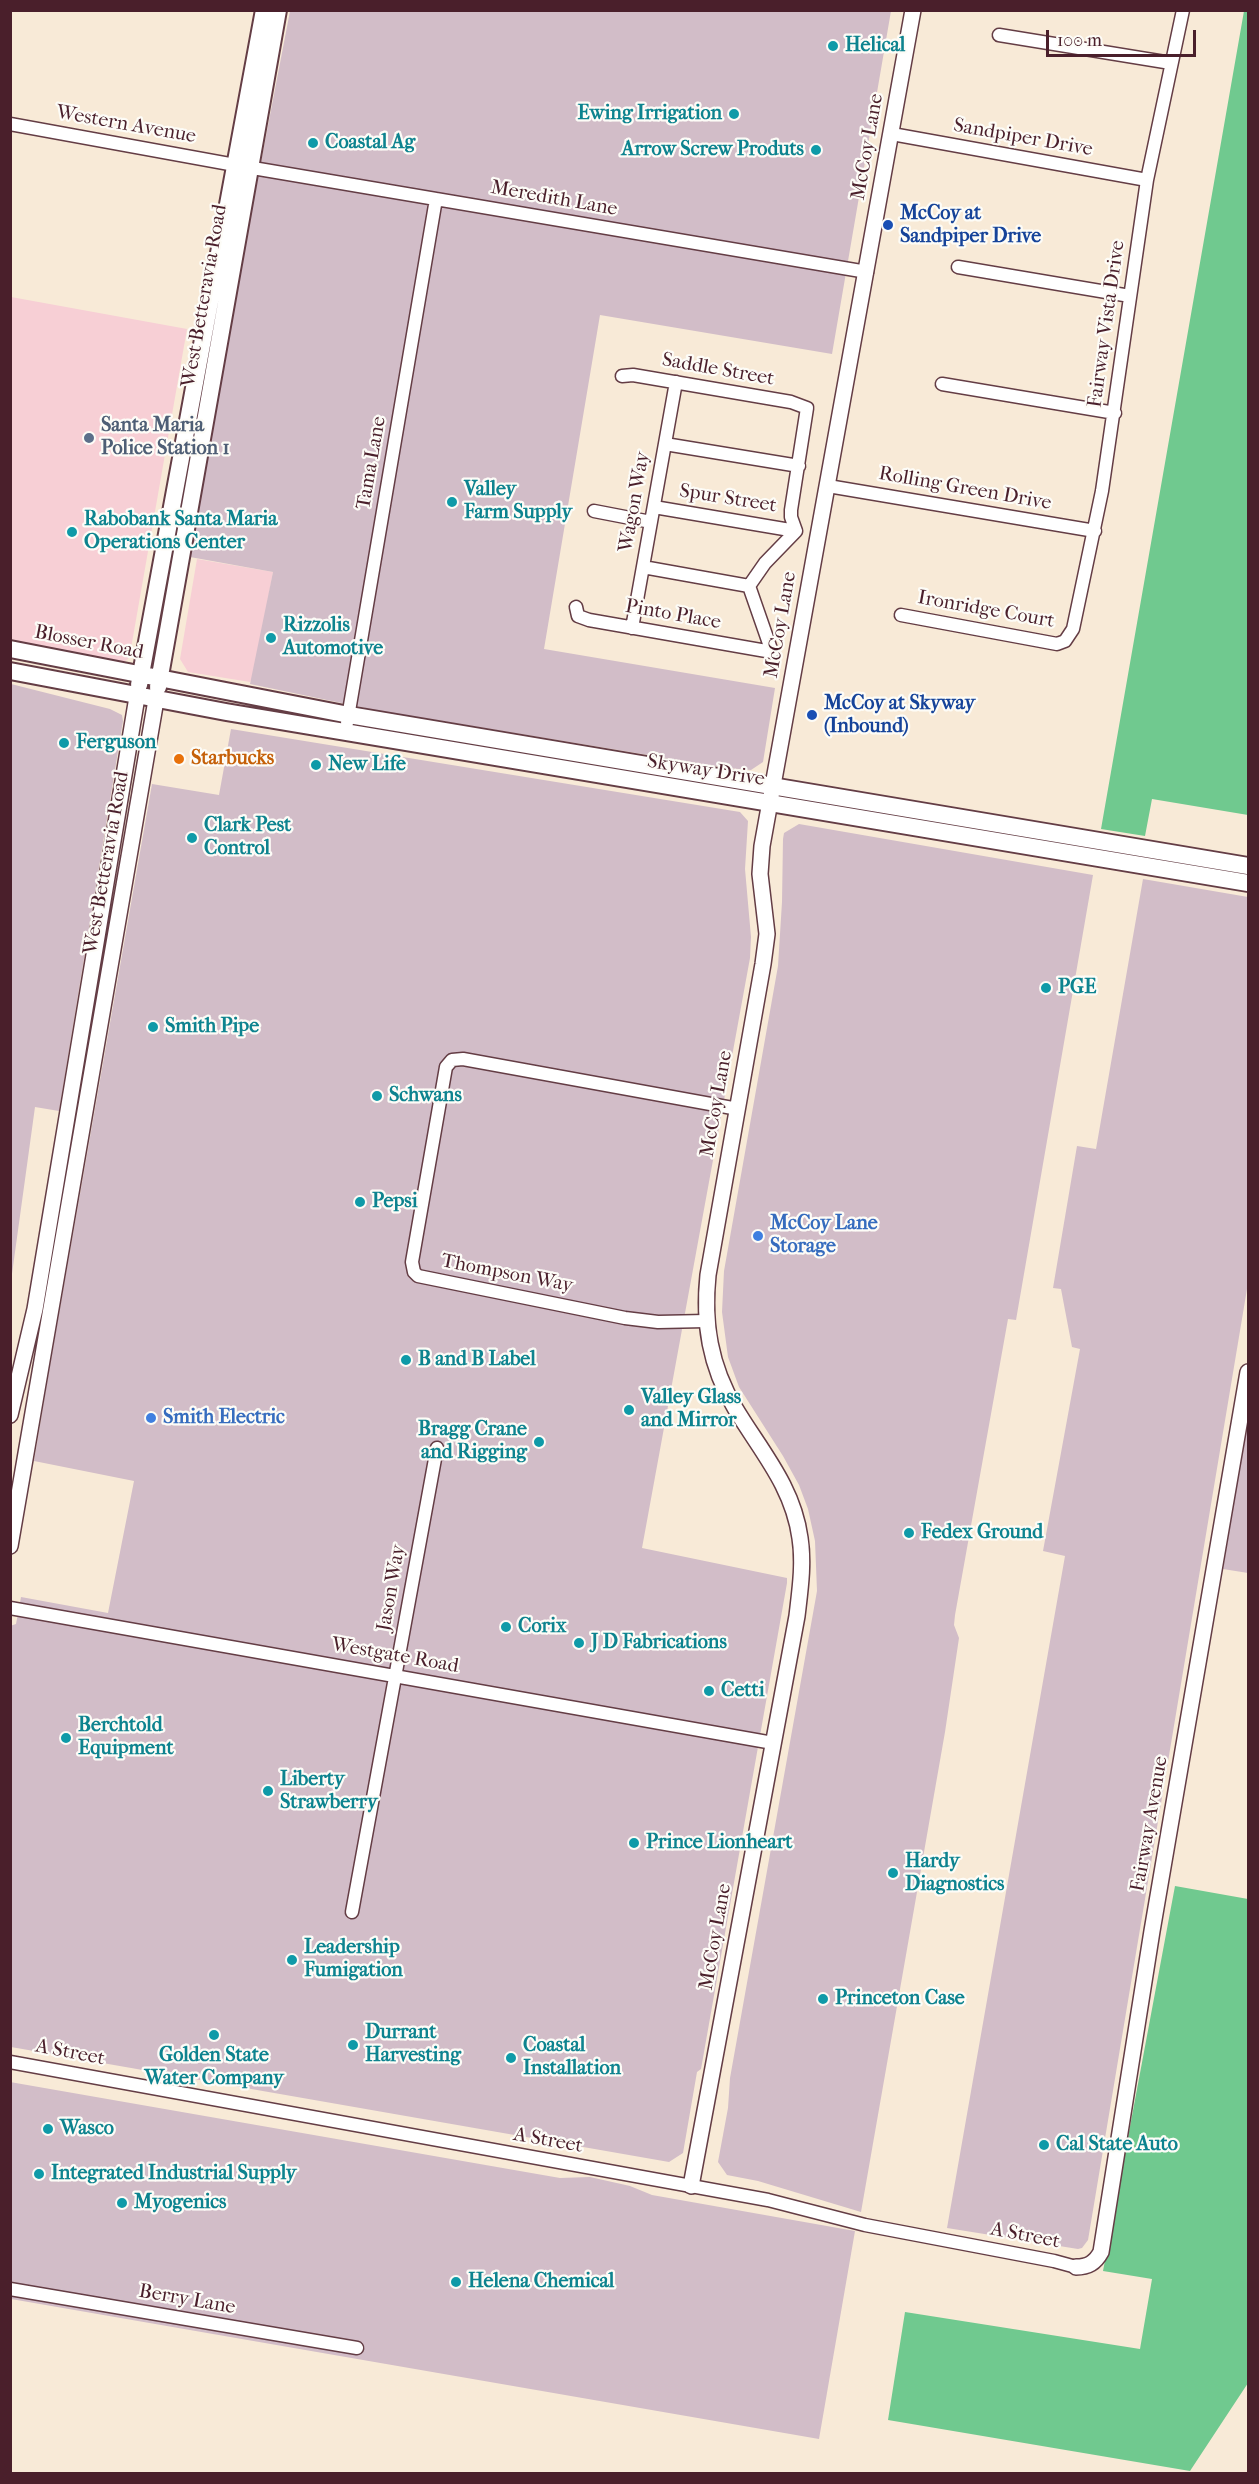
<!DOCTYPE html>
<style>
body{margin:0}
#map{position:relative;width:1259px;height:2484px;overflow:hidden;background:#f8ead7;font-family:"IM FELL French Canon",serif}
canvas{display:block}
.frame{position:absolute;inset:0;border:12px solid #4a1f2b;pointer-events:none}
.scale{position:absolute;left:1046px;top:30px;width:150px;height:27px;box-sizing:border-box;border:3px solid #4a1f2b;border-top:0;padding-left:8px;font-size:18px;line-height:21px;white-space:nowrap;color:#4a1f2b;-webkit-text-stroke:4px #fdfcf7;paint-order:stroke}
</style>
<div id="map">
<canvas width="1259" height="2484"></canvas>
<div class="frame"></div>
<div class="scale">100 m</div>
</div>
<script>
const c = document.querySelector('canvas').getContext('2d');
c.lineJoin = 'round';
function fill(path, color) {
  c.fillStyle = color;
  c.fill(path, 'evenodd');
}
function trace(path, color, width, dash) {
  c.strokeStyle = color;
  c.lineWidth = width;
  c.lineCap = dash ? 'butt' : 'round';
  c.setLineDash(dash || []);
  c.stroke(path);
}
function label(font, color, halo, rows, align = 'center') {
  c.font = font + ' "IM FELL French Canon",serif';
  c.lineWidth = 4.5;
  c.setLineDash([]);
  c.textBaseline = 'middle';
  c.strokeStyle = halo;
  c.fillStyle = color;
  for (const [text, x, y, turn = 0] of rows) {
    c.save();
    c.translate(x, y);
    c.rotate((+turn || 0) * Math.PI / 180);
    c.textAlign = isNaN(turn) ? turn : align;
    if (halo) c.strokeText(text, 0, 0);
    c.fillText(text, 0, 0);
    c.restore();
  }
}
const built = new Path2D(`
 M11 297 187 329 130 654 128 659 122 663 11 640Z
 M197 559 273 572 254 675 250 682 188 672 180 659Z`);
const industrial = new Path2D(`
 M290 11H891L832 354 600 315 544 649 775 688 763 762 751 770 727 768 375 710 250 684 273 572 190 557 237 287Z
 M11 684 110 709 122 715 123 721 59 1111 35 1107 11 1281Z
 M231 729 740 812 748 821 745 869 751 937 750 958 642 1548 787 1578V1583L701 2069 697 2072 683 2153 669 2162 11 2047 10 1626 16 1624 21 1597 108 1613 134 1481 34 1461 50 1365 152 784 219 795Z
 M799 824 1093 875 1016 1320 1008 1319 955 1615 954 1625 959 1638 945 1732 861 2212 758 2181 727 2175 718 2162 728 2108 730 2078 817 1591 815 1541 808 1509 799 1485 783 1456 739 1387 728 1357 722 1312 724 1271 778 966 782 902 783 839 784 833Z
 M1143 879 1248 897V1283L1088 2240 1082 2248 1078 2249 947 2228 1065 1556 1043 1551 1080 1349 1072 1347 1061 1289 1053 1288 1077 1146 1096 1149Z
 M1248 1417V1573L1223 1569Z
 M10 2082 560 2178 590 2177 630 2186 652 2195 855 2231 819 2439 11 2299Z`);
const green = new Path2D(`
 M1244 11H1248V815L1152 799 1145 836 1101 829Z
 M1175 1886 1248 1899V2383L1190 2471 888 2420 905 2312 1140 2349 1152 2279 1103 2271Z`);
const minor = new Path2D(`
 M999 35 1171 63
 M10 124 235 165 867 272
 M892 134 1147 180
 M958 267 1130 296
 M622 376 633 375 791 402 807 408 791 510V517L796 531
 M942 384 1115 413
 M665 444 799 466
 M828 486 1095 531
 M654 507 796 531
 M594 511 651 522
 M643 567 749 586
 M576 607 578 616 589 620 772 652
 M901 615 1057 644 1065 641 1073 629 1102 491 1147 180 1183 10
 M632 628 676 382
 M772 652 749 586 765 563 796 531
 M347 723 436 199
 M706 1321 658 1322 625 1318 418 1276 414 1272 412 1262 446 1067 452 1060 463 1059 738 1109
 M10 1608 773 1743
 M352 1912 437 1448
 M10 2062 768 2200 865 2225 1054 2261 1076 2267
 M10 2289 357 2348`);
const tertiary = new Path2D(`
 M10 1415 35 1309 137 697
 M10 1546 156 700
 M691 2186 797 1616C800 1590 804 1564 800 1538 793 1486 760 1450 735 1408 710 1366 703 1323 708 1275L763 964 767 934 760 874 762 846 913 10
 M1076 2267C1088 2267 1095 2263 1101 2252L1152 1931 1248 1372`);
const secondary = new Path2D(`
 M10 649 349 715 1248 866
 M10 671 226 712 1248 883
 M139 685 264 10
 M158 687 278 10`);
const markers = [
 [833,46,6,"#0f9aa8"],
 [734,114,6,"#0f9aa8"],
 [313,143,6,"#0f9aa8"],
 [816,150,6,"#0f9aa8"],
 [888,225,6,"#1a4fb4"],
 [89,438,6,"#5c6f8a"],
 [452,502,6,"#0f9aa8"],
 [72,532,6,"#0f9aa8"],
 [271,638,6,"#0f9aa8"],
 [812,715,6,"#1a4fb4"],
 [64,743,6,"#0f9aa8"],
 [179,759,6,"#e8710a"],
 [316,765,6,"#0f9aa8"],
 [192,838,6,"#0f9aa8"],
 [1046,988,6,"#0f9aa8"],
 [153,1027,6,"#0f9aa8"],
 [377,1096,6,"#0f9aa8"],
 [360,1202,6,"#0f9aa8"],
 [758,1236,6,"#3f7fe0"],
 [406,1360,6,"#0f9aa8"],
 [629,1410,6,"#0f9aa8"],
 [151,1418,6,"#3f7fe0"],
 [539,1442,6,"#0f9aa8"],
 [909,1533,6,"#0f9aa8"],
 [506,1627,6,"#0f9aa8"],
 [579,1643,6,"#0f9aa8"],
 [709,1691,6,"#0f9aa8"],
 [66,1738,6,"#0f9aa8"],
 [268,1791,6,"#0f9aa8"],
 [634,1843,6,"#0f9aa8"],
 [893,1873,6,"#0f9aa8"],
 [292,1960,6,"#0f9aa8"],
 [823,1999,6,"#0f9aa8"],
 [214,2035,6,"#0f9aa8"],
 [353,2045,6,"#0f9aa8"],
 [511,2058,6,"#0f9aa8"],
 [48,2129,6,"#0f9aa8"],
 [1044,2145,6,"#0f9aa8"],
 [39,2174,6,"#0f9aa8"],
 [122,2203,6,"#0f9aa8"],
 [456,2282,6,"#0f9aa8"]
];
const cultureNames = [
 ["Helical",845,46],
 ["Ewing Irrigation",722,114,"right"],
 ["Coastal Ag",325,143],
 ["Arrow Screw Produts",804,150,"right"],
 ["Valley",464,490],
 ["Farm Supply",464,513],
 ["Rabobank Santa Maria",84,520],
 ["Operations Center",84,543],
 ["Rizzolis",283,626],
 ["Automotive",283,649],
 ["Ferguson",76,743],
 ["New Life",328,765],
 ["Clark Pest",204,826],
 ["Control",204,849],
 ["PGE",1058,988],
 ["Smith Pipe",165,1027],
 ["Schwans",389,1096],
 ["Pepsi",372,1202],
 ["B and B Label",418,1360],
 ["Valley Glass",641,1398],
 ["and Mirror",641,1421],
 ["Bragg Crane",527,1430,"right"],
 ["and Rigging",527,1453,"right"],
 ["Fedex Ground",921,1533],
 ["Corix",518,1627],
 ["J D Fabrications",591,1643],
 ["Cetti",721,1691],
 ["Berchtold",78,1726],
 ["Equipment",78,1749],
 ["Liberty",280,1780],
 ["Strawberry",280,1803],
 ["Prince Lionheart",646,1843],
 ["Hardy",905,1862],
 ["Diagnostics",905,1885],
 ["Leadership",304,1948],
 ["Fumigation",304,1971],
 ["Princeton Case",835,1999],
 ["Durrant",365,2033],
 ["Harvesting",365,2056],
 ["Coastal",523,2046],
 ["Installation",523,2069],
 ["Golden State",214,2056,"center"],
 ["Water Company",214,2079,"center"],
 ["Wasco",60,2129],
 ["Cal State Auto",1056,2145],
 ["Integrated Industrial Supply",51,2174],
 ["Myogenics",134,2203],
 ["Helena Chemical",468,2282]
];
const streetNames = [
 ["Western Avenue",126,125,10],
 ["Sandpiper Drive",1023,138,10],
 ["McCoy Lane",868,147,-80],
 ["Meredith Lane",554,199,10],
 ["West Betteravia Road",205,296,-80],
 ["Fairway Vista Drive",1107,324,-82],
 ["Saddle Street",718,370,10],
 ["Tama Lane",372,463,-80],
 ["Rolling Green Drive",965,489,10],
 ["Spur Street",728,499,9],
 ["Wagon Way",635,502,-80],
 ["Ironridge Court",986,610,10],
 ["Pinto Place",673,615,10],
 ["McCoy Lane",781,625,-80],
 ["Blosser Road",89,643,11],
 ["Skyway Drive",706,771,9],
 ["West Betteravia Road",107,863,-80],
 ["McCoy Lane",717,1104,-80],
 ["Thompson Way",507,1274,11],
 ["Jason Way",392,1588,-80],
 ["Westgate Road",395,1656,10],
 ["Fairway Avenue",1150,1824,-80],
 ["McCoy Lane",716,1937,-80],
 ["A Street",70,2053,11],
 ["A Street",548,2141,10],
 ["A Street",1025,2236,11],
 ["Berry Lane",187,2300,10]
];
const transitNames = [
 ["McCoy at",900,214],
 ["Sandpiper Drive",900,237],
 ["McCoy at Skyway",824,704],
 ["(Inbound)",824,727]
];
const serviceNames = [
 ["Santa Maria",101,426],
 ["Police Station 1",101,449]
];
const foodNames = [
 ["Starbucks",191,759]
];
const shopNames = [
 ["McCoy Lane",770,1224],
 ["Storage",770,1247],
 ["Smith Electric",163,1418]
];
fill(built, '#f7cfd5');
fill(industrial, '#d2bdc8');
fill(green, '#70c98f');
trace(minor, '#643d45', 15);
trace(tertiary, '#643d45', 18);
trace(secondary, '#643d45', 20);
trace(minor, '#fff', 12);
trace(tertiary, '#fff', 15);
trace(secondary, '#fff', 16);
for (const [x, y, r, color] of markers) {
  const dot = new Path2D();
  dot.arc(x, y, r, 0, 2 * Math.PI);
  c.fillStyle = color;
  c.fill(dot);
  trace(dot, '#fdfcf7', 2);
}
label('bold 20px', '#0d838f', '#fdfcf7', cultureNames, 'left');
label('20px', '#4a1f2b', '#fdfcf7', streetNames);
label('bold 20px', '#164399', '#fdfcf7', transitNames, 'left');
label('bold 20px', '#4e5e75', '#fdfcf7', serviceNames, 'left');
label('bold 20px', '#c56008', '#fdfcf7', foodNames, 'left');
label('bold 20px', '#366cbe', '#fdfcf7', shopNames, 'left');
</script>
